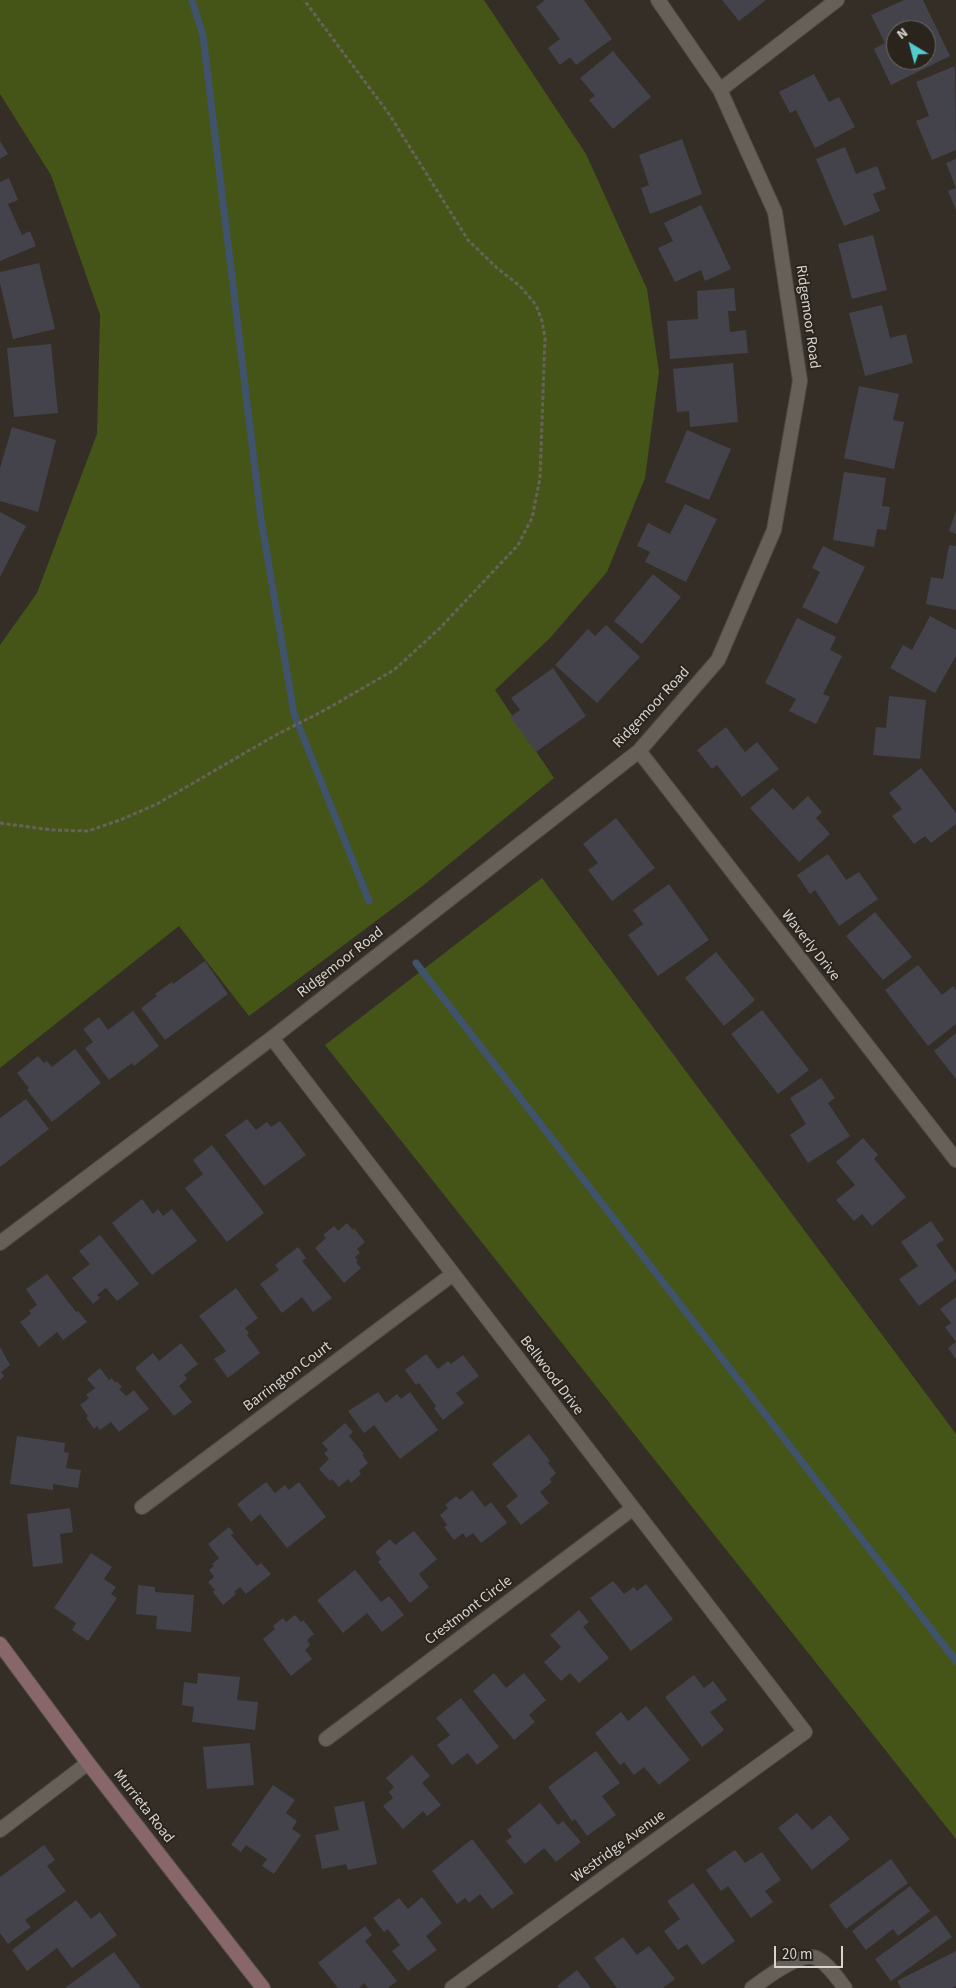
<!DOCTYPE html>
<style>
body{margin:0}
#map{position:relative;width:956px;height:1988px;overflow:hidden;background:#342e27;font-family:"Source Sans 3",sans-serif}
canvas{display:block}
.north{position:absolute;left:886px;top:20px;width:50px;height:50px;box-sizing:border-box;background:#2a241d;border:1px solid #6f6a64;border-radius:50%;rotate:323deg;font-size:14px;font-weight:700;line-height:20px;text-align:center;color:#d7d3cf}
.north::after{content:'';display:block;margin:auto;width:18px;height:22px;background:#52ccd1;clip-path:polygon(50% 0,100% 100%,50% 72%,0 100%)}
.scale{position:absolute;left:774px;top:1946px;width:69px;height:22px;box-sizing:border-box;border:2px solid #d7d3cf;border-top:0;padding-left:6px;font-size:15px;line-height:18px;white-space:nowrap;color:#d7d3cf;-webkit-text-stroke:4px #2a241d;paint-order:stroke}
</style>
<div id="map">
<canvas width="956" height="1988"></canvas>
<div class="north">N</div>
<div class="scale">20 m</div>
</div>
<script>
const c = document.querySelector('canvas').getContext('2d');
c.lineJoin = 'round';
function fill(path, color) {
  c.fillStyle = color;
  c.fill(path, 'evenodd');
}
function trace(path, color, width, dash) {
  c.strokeStyle = color;
  c.lineWidth = width;
  c.lineCap = dash ? 'butt' : 'round';
  c.setLineDash(dash || []);
  c.stroke(path);
}
function label(font, color, halo, rows, align = 'center') {
  c.font = font + ' "Source Sans 3",sans-serif';
  c.lineWidth = 4;
  c.setLineDash([]);
  c.textBaseline = 'middle';
  c.strokeStyle = halo;
  c.fillStyle = color;
  for (const [text, x, y, turn = 0] of rows) {
    c.save();
    c.translate(x, y);
    c.rotate((+turn || 0) * Math.PI / 180);
    c.textAlign = isNaN(turn) ? turn : align;
    if (halo) c.strokeText(text, 0, 0);
    c.fillText(text, 0, 0);
    c.restore();
  }
}
const green = new Path2D(`
 M0 0H484L586 154 647 289 659 372 645 478 607 572 550 638 495 690 554 778 420 888 249 1016 179 926 0 1068V645L37 593 97 434 100 315 51 175 0 94Z
 M542 878 956 1434V1839L325 1045Z`);
const stream = new Path2D(`
 M192 0 203 36 261 519 294 714 369 901
 M416 963 956 1661`);
const building = new Path2D(`
 M545 0H584L612 39 576 65 570 57 560 65 548 48 560 39 536 7Z
 M722 0H766L739 21Z
 M904 0H923L950 56 891 85 874 49 885 43 871 15ZM896 30H926V60H896Z
 M613 51 651 97 613 129 589 100 595 96 580 78Z
 M955 66 956 150 932 160 916 121 929 116 916 82Z
 M814 74 829 102 839 97 855 127 815 148 796 110 790 113 779 92Z
 M682 139 702 194 650 214 641 188 649 185 639 155Z
 M0 141 8 154 0 159Z
 M845 147 856 174 877 166 886 189 873 194 880 211 844 226 816 159Z
 M956 159V188L946 163Z
 M9 178 18 200 8 204 22 235 30 231 36 246 0 261V182Z
 M956 188V210L948 191Z
 M701 205 731 269 705 281 701 270 675 282 658 248 673 241 664 223Z
 M873 235 887 290 852 299 838 244Z
 M39 263 55 329 13 339 0 283V272Z
 M734 288 736 311H728L730 332 746 330 748 353 670 359 667 321 698 319 697 291Z
 M882 305 890 338 906 334 913 363 865 376 849 313Z
 M51 344 58 413 14 417 7 348Z
 M733 363 738 422 690 427 689 411 677 412 673 369Z
 M859 386 899 394 893 420 904 422 894 469 844 458Z
 M12 427 56 440 38 512 0 501V468Z
 M687 430 731 449 709 500 665 482Z
 M844 472 886 478 882 506 890 507 886 530 877 529 874 547 833 540Z
 M685 504 717 519 686 582 645 562 650 552 637 546 648 523 670 534Z
 M956 511V534L949 531Z
 M0 512 26 526 0 577Z
 M949 545 956 546V610L926 604 931 577 943 579Z
 M823 546 865 567 837 624 802 607 820 572 812 568Z
 M653 574 681 597 642 644 614 621Z
 M930 616 956 630V656L935 693 890 668 903 645 912 650Z
 M797 618 836 637 830 650 842 656 823 694 830 697 816 724 789 711 796 699 765 683Z
 M606 625 640 657 597 703 555 665 588 629 595 636Z
 M553 668 586 716 536 752 510 717 520 710 511 698Z
 M889 696 926 700 920 759 873 755 876 727 886 728Z
 M726 727 745 752 757 742 779 769 742 797 717 765 712 769 697 750Z
 M921 768 956 813V824L931 843 925 836 914 844 892 816 902 809 889 793Z
 M773 788 793 810 808 796 822 812 816 818 830 834 799 862 750 808Z
 M616 818 655 868 612 901 588 870 598 863 583 844Z
 M828 854 846 880 859 872 878 899 839 926 815 890 810 894 797 875Z
 M669 884 709 940 658 976 628 935 643 924 633 910Z
 M875 912 912 957 883 980 846 936Z
 M716 952 755 1000 724 1026 685 978Z
 M205 961 228 994 165 1040 141 1008 157 996 155 994 172 982 173 984Z
 M918 965 942 995 953 986 956 990V1024L928 1046 885 990Z
 M762 1010 809 1070 778 1094 731 1034Z
 M133 1011 159 1046 134 1066 132 1063 109 1080 85 1048 93 1042 83 1029 99 1017 108 1030Z
 M956 1033V1079L934 1051Z
 M75 1049 101 1083 52 1122 27 1090 29 1088 17 1073 38 1056 44 1063 47 1061 52 1067Z
 M821 1078 835 1098 828 1103 850 1136 808 1163 790 1135 806 1124 790 1098Z
 M26 1099 49 1129 0 1167V1118Z
 M247 1119 256 1130 267 1122 271 1127 280 1121 306 1155 264 1186 225 1135Z
 M863 1138 878 1155 874 1159 906 1197 872 1226 862 1214 854 1221 836 1200 855 1185 836 1162Z
 M212 1145 264 1213 227 1242 185 1188 203 1174 193 1160Z
 M142 1199 153 1214 158 1209 163 1216 172 1209 197 1241 152 1275 112 1223Z
 M931 1221 944 1240 936 1245 956 1273V1279L919 1306 899 1279 918 1266 901 1242Z
 M347 1223 353 1230 354 1228 365 1242 357 1249 360 1253 355 1257 358 1261 356 1262 361 1268 344 1283 315 1248 326 1238 323 1235 334 1226 338 1231Z
 M100 1235 139 1284 117 1301 106 1288 97 1295 100 1298 93 1304 72 1278 90 1264 79 1251Z
 M298 1247 306 1258 302 1261 332 1298 313 1312 302 1297 282 1313 260 1284 279 1270 275 1265Z
 M47 1274 76 1312 78 1311 87 1322 63 1340 57 1332 39 1347 20 1322 31 1314 29 1311 37 1305 26 1289Z
 M236 1288 258 1318 245 1328 249 1333 247 1335 260 1353 228 1378 214 1359 226 1351 199 1316Z
 M956 1297V1359L948 1348 956 1342 945 1327 951 1323 940 1309Z
 M181 1343 198 1364 184 1375 187 1379 179 1386 192 1402 174 1416 135 1368 153 1353 159 1361Z
 M0 1347 10 1365 1 1372 4 1376 0 1380Z
 M426 1354 438 1369 448 1361 451 1364 463 1355 479 1376 456 1393 464 1403 443 1420 434 1408 436 1406 419 1383 416 1385 405 1370Z
 M100 1368 109 1380 112 1378 115 1383 117 1381 122 1387 119 1389 126 1396 134 1390 149 1409 119 1432 111 1422 100 1430 97 1426 94 1429 86 1418 88 1416 80 1405 89 1398 86 1395 95 1388 87 1379Z
 M378 1392 386 1403 397 1394 401 1399 410 1392 438 1430 400 1459 374 1425 364 1433 348 1411Z
 M345 1423 353 1432 349 1436 364 1454 362 1455 368 1463 359 1471 361 1474 351 1483 348 1479 339 1487 332 1479 330 1481 319 1469 329 1459 324 1453 328 1450 322 1443Z
 M529 1434 550 1461 548 1463 556 1473 550 1479 552 1482 540 1492 549 1503 521 1525 506 1506 518 1496 492 1464Z
 M17 1436 65 1443 64 1452 69 1453 66 1468 81 1470 78 1488 53 1484V1490L10 1484Z
 M266 1482 275 1493 285 1485 289 1490 299 1482 326 1517 287 1548 260 1514 251 1522 237 1504Z
 M472 1490 485 1507 491 1502 507 1523 481 1543 473 1533 466 1538 463 1533 454 1540 444 1527 447 1525 440 1515 448 1508 445 1505 456 1496 460 1500Z
 M70 1508 73 1532 60 1534 63 1563 33 1567 27 1514Z
 M229 1527 234 1533 231 1535 257 1566 261 1563 271 1574 246 1594 240 1587 234 1592 236 1594 223 1605 213 1592 215 1590 208 1582 214 1577 209 1570 214 1566 212 1564 219 1558 208 1544Z
 M414 1531 437 1559 419 1574 429 1587 410 1603 378 1562 381 1559 375 1552 390 1539 395 1545Z
 M91 1553 112 1567 104 1579 116 1587 111 1594 117 1598 88 1641 72 1630 76 1623 54 1608Z
 M355 1570 381 1602 389 1596 404 1615 382 1632 367 1613 343 1633 317 1600Z
 M613 1581 624 1594 634 1587 637 1591 646 1584 673 1619 631 1651 590 1598Z
 M138 1585 155 1587V1592L194 1595 191 1632 156 1629 157 1616 136 1614Z
 M579 1610 589 1622 583 1627 609 1658 579 1683 570 1673 561 1681 544 1662 561 1647 550 1635Z
 M295 1615 301 1622 303 1620 314 1634 307 1640 310 1645 305 1650 312 1659 291 1676 263 1639 275 1629 273 1626 283 1618 286 1622Z
 M198 1673 240 1677 237 1700 258 1702 255 1730 192 1722 194 1707 182 1705 184 1682 197 1684Z
 M494 1673 506 1688 524 1673 546 1700 529 1715 535 1722 514 1740 473 1691Z
 M694 1675 704 1688 713 1681 727 1700 710 1712 724 1730 702 1747 665 1697Z
 M461 1698 499 1747 477 1765 468 1753 452 1765 437 1745 450 1735 436 1718Z
 M646 1706 690 1760 659 1785 644 1767 634 1775 624 1762 620 1765 595 1733 621 1712 628 1721Z
 M250 1743 254 1785 207 1789 203 1747Z
 M596 1751 620 1783 602 1796 616 1815 587 1836 575 1819 572 1821 548 1787Z
 M412 1755 430 1776 422 1783 441 1805 427 1816 423 1811 403 1829 383 1806 393 1798 389 1792 394 1787 386 1778Z
 M273 1785 295 1800 286 1813 297 1821 292 1829 301 1835 274 1874 262 1866 267 1859 246 1845 241 1852 231 1845Z
 M364 1801 377 1864 348 1870 346 1864 322 1869 315 1835 339 1830 334 1807Z
 M540 1803 558 1825 563 1821 581 1842 556 1862 544 1848 525 1864 506 1841 512 1837 507 1830Z
 M797 1813 812 1830 830 1815 850 1839 812 1870 778 1828Z
 M472 1839 514 1893 492 1909 480 1894 469 1903 465 1898 457 1904 432 1871Z
 M44 1845 55 1860 47 1866 66 1891 25 1920 31 1927 8 1944 0 1933V1877Z
 M735 1850 745 1863 762 1852 781 1880 765 1891 773 1902 751 1918 728 1886 721 1891 706 1870Z
 M891 1859 908 1883 846 1929 829 1905Z
 M693 1883 735 1941 702 1965 687 1944 678 1950 664 1931 680 1919 667 1901Z
 M910 1886 930 1911 898 1936 893 1929 866 1950 852 1931Z
 M422 1897 442 1923 426 1936 437 1950 408 1971 392 1951 400 1945 388 1929 384 1932 373 1918 399 1898 408 1909Z
 M76 1900 91 1919 100 1912 117 1935 72 1968 57 1948 27 1971 12 1950Z
 M936 1915 952 1937 891 1981 875 1959Z
 M365 1926 372 1935 365 1941 397 1981 388 1988H368L364 1983 359 1988H338L318 1963Z
 M623 1937 637 1955 649 1946 675 1979 663 1988H617L594 1958Z
 M956 1951V1986L952 1988H901L897 1981Z
 M114 1952 141 1988H65Z
 M577 1970 591 1988H559L557 1986Z`);
const path = new Path2D(`
 M0 823 52 830 88 831 120 820 157 804 274 736 325 710 394 670 439 629 518 545 532 518 540 478 545 338 542 321 536 305 520 286 497 268 468 240 389 114 304 0`);
const minor = new Path2D(`
 M720 90 837 0
 M639 751 956 1160
 M272 1038 805 1732 452 1988
 M0 1243 272 1038 639 751 718 660 774 530 800 381 775 212 720 90 658 0
 M142 1507 453 1274
 M326 1739 632 1509
 M0 1830 88 1763
 M752 1988C765 1979 803 1949 818 1959 829 1965 837 1978 845 1988`);
const secondary = new Path2D(`
 M0 1644 88 1763 263 1988`);
const streetNames = [
 ["Ridgemoor Road",807,317,82],
 ["Ridgemoor Road",652,708,-47],
 ["Waverly Drive",810,946,52],
 ["Ridgemoor Road",341,963,-38],
 ["Bellwood Drive",551,1376,53],
 ["Barrington Court",288,1377,-37],
 ["Crestmont Circle",469,1611,-37],
 ["Murrieta Road",143,1807,52],
 ["Westridge Avenue",619,1847,-36]
];
fill(green, '#455518');
trace(stream, '#40536c', 7);
fill(building, '#44434b');
trace(minor, '#504b45', 16);
trace(secondary, '#504b45', 16);
trace(path, '#67625c', 3, [4, 2.5]);
trace(minor, '#666058', 14);
trace(secondary, '#896669', 14);
label('15px', '#d7d3cf', '#2a241d', streetNames);
</script>
